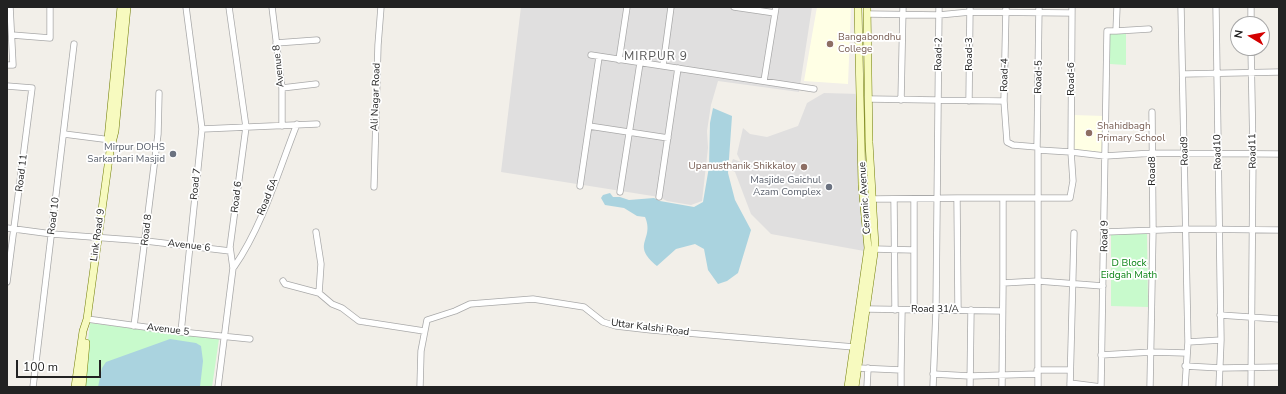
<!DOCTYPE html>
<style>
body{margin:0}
#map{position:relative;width:1286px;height:394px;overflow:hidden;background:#f2efe9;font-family:"Nunito Sans",sans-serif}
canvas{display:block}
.frame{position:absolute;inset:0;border:8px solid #222;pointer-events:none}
.north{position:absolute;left:1230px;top:16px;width:40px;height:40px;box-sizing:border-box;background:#fff;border:1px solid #a7a7a7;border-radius:50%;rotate:280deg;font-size:11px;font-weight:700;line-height:16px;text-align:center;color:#222}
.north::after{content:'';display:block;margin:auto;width:14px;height:18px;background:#d40000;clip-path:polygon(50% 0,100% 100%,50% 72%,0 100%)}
.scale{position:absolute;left:16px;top:360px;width:85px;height:18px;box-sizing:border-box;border:2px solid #222;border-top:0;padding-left:5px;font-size:12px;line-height:14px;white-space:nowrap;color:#222;-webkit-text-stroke:3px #fff;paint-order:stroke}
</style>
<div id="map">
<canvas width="1286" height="394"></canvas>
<div class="frame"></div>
<div class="north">N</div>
<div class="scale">100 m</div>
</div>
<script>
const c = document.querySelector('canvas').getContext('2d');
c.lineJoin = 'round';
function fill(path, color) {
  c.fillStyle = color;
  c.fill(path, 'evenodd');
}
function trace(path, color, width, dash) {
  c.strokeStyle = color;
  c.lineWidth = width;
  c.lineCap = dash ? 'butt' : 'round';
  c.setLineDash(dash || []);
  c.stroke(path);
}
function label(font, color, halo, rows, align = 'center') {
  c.font = font + ' "Nunito Sans",sans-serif';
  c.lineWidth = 3.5;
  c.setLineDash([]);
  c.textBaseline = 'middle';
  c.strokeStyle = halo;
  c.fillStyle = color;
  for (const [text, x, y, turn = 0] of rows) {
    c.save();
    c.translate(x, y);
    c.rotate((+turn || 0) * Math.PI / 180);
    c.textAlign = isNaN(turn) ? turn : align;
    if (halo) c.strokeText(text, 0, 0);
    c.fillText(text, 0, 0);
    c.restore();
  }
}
const residential = new Path2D(`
 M521 7H812L799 92 718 81 711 105 707 131 708 148 702 201 691 205 667 201 659 197 501 172Z
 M824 93 860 94 867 234 864 251 771 234 751 214 735 172 729 169 733 159 741 162 737 154 743 128 750 134 767 137 798 126 807 103Z`);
const education = new Path2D(`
 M817 7H851L848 84 804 81Z
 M1073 115 1105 116V152L1073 151Z`);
const park = new Path2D(`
 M1110 32H1126V65L1110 64Z
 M1111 232 1147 233 1148 307 1111 306Z
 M90 323 219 339 212 387H83Z`);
const water = new Path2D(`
 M713 108 732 116 728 173 735 200 751 230 738 273 727 281 718 284 708 270 704 249 695 244 676 249 657 266C630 244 655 240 645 217L637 216 624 208 605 205 601 198 603 195 610 193 613 197H620L629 200 654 198 660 201 694 207 703 202 709 167 710 123Z
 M170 339 196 343 201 346 203 361 200 387H98L102 368 106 362Z`);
const street = new Path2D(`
 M272 7 282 88V126
 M734 7 775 13
 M1006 7 1004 101 1007 142 1013 145 1037 147 1038 150 1071 152 1105 156 1154 153 1279 154
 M1181 7 1188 342 1185 387
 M1216 7 1221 340 1219 387
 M1251 7V24
 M867 14 939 15 970 12 1072 13
 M1116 31 1149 29
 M12 35 50 38V7
 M276 43 317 40
 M591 55 814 89
 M619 60 627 7
 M7 65H13L10 7
 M663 66 671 7
 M1184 74 1279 72
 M764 81 776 7
 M7 86 32 88 7 282
 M282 88 316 84
 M870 99 1004 101
 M901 100 903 7
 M969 101 970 7
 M589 126 668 138
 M202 129 317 124
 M64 134 111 140
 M1037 147 1039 7
 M580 186 599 57
 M374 187 378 45 381 7
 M620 192 640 63
 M659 197 678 68
 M957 198H1070L1073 181 1071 152 1072 7
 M1003 198V283
 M873 199 957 198 958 309
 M894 199 895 310
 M914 200V310
 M7 228 52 234 146 241 230 251
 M316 232 321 264 319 293 332 304 342 308 359 321 424 331
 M1105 232 1186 229 1279 230
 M874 249 914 250
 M234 267C263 225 278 172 297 124
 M283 281 285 284 319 293
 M867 309 1002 311
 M1220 315 1279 319
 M87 319 181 332 250 339
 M134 326 158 134 159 93
 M181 332 202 129 186 7
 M1188 342 1221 340
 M1101 355 1152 352 1186 353
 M1185 366 1221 368 1279 367
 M858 368 901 370V387
 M901 370 902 310
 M1037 370H1070
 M933 374 970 376 1038 374
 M1070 383 1101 387
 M33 387 74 44
 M218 387 233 268 230 247 246 127 229 7
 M420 387 421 351 427 320 455 311 470 304 533 299 584 307 603 322 616 326 651 330 854 347
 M867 387 868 368
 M933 387 936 310 939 7
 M970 387 971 310
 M1002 387 1003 283 1038 281V150
 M1038 387V281L1103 286
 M1070 387 1074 233
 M1101 387 1107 31H1116L1117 7
 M1150 387 1153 230 1152 112
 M1251 387 1253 154 1251 48`);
const secondary = new Path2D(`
 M110 149 108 139 121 7
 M75 387 83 331 87 319 110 151 115 131 127 7
 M82 387 86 343
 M848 387 868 248 862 185 858 7
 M855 387 875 246 869 142 867 7`);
const markers = [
 [830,44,4,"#8d6e63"],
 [1089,133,4,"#8d6e63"],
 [173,154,4,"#6b7280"],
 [804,167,4,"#8d6e63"],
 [829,187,4,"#6b7280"]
];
const educationNames = [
 ["Bangabondhu",838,38],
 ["College",838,50],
 ["Shahidbagh",1097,127],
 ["Primary School",1097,139],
 ["Upanusthanik Shikkaloy",796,167,"right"]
];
const streetNames = [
 ["Road-2",939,54,-89],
 ["Road-3",970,54,-90],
 ["Avenue 8",279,66,-96],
 ["Road-4",1005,75,-89],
 ["Road-5",1039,77,-89],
 ["Road-6",1072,79,-90],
 ["Ali Nagar Road",376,97,-88],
 ["Road9",1185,151,-91],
 ["Road11",1253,151,-91],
 ["Road10",1218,152,-91],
 ["Road8",1153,171,-90],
 ["Road 11",22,173,-83],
 ["Road 7",196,184,-84],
 ["Road 6",237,197,-83],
 ["Road 6A",268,197,-68],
 ["Ceramic Avenue",865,198,-94],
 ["Road 10",54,216,-83],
 ["Road 8",147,230,-83],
 ["Link Road 9",98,235,-82],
 ["Road 9",1105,236,-89],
 ["Avenue 6",189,246,7],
 ["Road 31/A",935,310],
 ["Uttar Kalshi Road",650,328,7],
 ["Avenue 5",168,330,7]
];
const worshipNames = [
 ["Mirpur DOHS",165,148],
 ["Sarkarbari Masjid",165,160],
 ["Masjide Gaichul",821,181],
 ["Azam Complex",821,193]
];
const parkNames = [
 ["D Block",1129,264],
 ["Eidgah Math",1129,276]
];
const quarterNames = [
 ["MIRPUR 9",656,57]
];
fill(residential, '#e0dfdf');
fill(education, '#ffffe5');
fill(park, '#c8facc');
fill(water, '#aad3df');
trace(street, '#a9a9a9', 7);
trace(secondary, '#707d05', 8);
trace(street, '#fff', 5.5);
trace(secondary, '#f7fabf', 7);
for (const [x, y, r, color] of markers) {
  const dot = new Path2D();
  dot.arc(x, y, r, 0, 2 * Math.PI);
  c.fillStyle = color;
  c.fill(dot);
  trace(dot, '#fff', 1.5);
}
label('10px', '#785e54', '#fff', educationNames, 'left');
label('10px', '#222', '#fff', streetNames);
label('10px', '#5b616d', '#fff', worshipNames, 'right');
label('10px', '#0c8416', '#fff', parkNames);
c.letterSpacing = '1px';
label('12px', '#555', '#fff', quarterNames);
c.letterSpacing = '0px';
</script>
